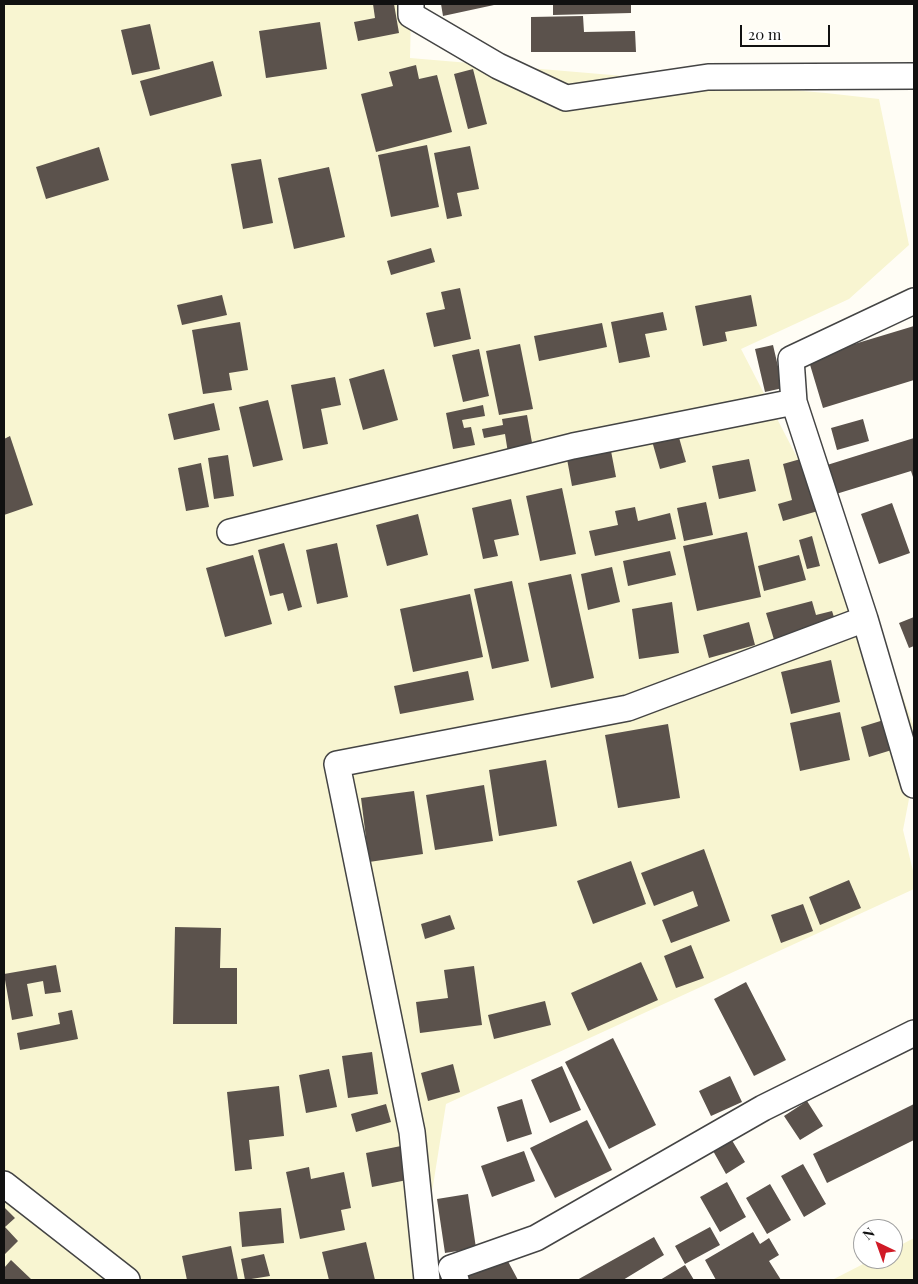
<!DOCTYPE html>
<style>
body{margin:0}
#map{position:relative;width:918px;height:1284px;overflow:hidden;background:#fffdf5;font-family:"Playfair Display",serif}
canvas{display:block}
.frame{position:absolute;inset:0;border:5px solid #111;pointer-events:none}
.north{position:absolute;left:853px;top:1219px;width:50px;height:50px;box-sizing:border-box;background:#fff;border:1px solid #a0a0a0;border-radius:50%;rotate:318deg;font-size:14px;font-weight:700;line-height:20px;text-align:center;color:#111}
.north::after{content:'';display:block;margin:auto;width:18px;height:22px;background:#d01a26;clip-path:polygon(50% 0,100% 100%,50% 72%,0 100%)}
.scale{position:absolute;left:740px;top:25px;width:90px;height:22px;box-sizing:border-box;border:2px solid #111;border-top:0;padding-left:6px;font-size:15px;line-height:18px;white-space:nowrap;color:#111;-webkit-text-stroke:4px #fff;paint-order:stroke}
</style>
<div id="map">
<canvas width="918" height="1284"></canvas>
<div class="frame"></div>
<div class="north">N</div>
<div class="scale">20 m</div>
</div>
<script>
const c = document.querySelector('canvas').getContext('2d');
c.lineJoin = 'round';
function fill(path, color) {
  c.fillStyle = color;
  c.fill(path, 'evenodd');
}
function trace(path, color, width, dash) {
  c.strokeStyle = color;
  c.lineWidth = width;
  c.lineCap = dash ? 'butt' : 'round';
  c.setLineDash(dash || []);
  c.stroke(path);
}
const farmland = new Path2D(`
 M4 4H395L411 15 410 58 826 93 879 99 909 245 849 299 741 349 861 581 914 727V773L903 830 914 875V889L446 1104 418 1280H4Z
 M914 1238V1280H832L873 1259H893V1249Z`);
const building = new Path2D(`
 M373 4H394L399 33 358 41 354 22 375 18Z
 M441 4H494V5L443 16Z
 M553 4H631V13L553 15Z
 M583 16 584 32 635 31 636 52H531V17Z
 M320 22 327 69 266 78 259 31Z
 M150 24 160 69 132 75 121 30Z
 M213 61 222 96 150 116 140 81Z
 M416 65 419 79 437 75 452 132 376 152 361 94 393 86 389 72Z
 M473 69 487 124 468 129 454 74Z
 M427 145 439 207 391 217 378 155Z
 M470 146 479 189 457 193 462 216 447 219 434 153Z
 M99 147 109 180 46 199 36 167Z
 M261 159 273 223 243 229 231 164Z
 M329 167 345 237 294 249 278 178Z
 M431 248 435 262 391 275 387 261Z
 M460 288 471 339 434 347 426 313 445 309 441 292Z
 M222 295 227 315 182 325 177 305Z
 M751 295 757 326 725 332 727 341 703 346 695 306Z
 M663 312 667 330 645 334 650 357 619 363 611 322Z
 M240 322 248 370 229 373 232 390 203 394 192 330Z
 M602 323 607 347 539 361 534 336Z
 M914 326V380L823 408 808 358Z
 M520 344 533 409 499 415 486 351Z
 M773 345 783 388 765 392 755 349Z
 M479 349 489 396 463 402 452 355Z
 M384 369 398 420 363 430 349 379Z
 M335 377 341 405 321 409 328 444 303 449 291 385Z
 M268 400 283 460 253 467 239 407Z
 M214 403 220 430 174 440 168 414Z
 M483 405 485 416 462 420 464 428 471 427 475 445 453 449 446 413Z
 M527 415 533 448 508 453 505 434 484 438 482 429 503 425 502 419Z
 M863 419 869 441 837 450 831 428Z
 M678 434 686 462 660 469 652 441Z
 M10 436 33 505 4 515V439Z
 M914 438V480L911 471 836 494 827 465Z
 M611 451 616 477 572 486 567 459Z
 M228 455 234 496 214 499 208 458Z
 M804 458 818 511 783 521 778 504 792 500 783 464Z
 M749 459 756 491 719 499 712 466Z
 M201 463 209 507 186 511 178 468Z
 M562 488 576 554 540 561 526 496Z
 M511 499 519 535 494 540 498 556 483 559 472 508Z
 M706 502 713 535 684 541 677 508Z
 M892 503 910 553 879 564 861 514Z
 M635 507 638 521 670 513 676 539 595 556 589 531 618 525 615 511Z
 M418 514 428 555 387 566 376 525Z
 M747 532 761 597 697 611 683 546Z
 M812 536 820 566 807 569 799 540Z
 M284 543 302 607 288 611 283 593 270 596 258 550Z
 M337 543 348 597 317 604 306 550Z
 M670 551 676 575 628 586 623 561Z
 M253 555 272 624 225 637 206 568Z
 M799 555 806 580 764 591 758 566Z
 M612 567 620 602 588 610 581 574Z
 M571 574 594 678 551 688 528 583Z
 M512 581 529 661 492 669 474 589Z
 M470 594 483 657 413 672 400 609Z
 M812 601 816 615 832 611 837 626 775 643 766 613Z
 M672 602 679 653 639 659 632 609Z
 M914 617V646L909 648 899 623Z
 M749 622 755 645 709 658 703 635Z
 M831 660 840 702 791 714 781 672Z
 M468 671 474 700 400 714 394 686Z
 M840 712 850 760 800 771 790 723Z
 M887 719 895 749 869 757 861 727Z
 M668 724 680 798 618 808 605 735Z
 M546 760 557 826 499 836 489 770Z
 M484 785 493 841 435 850 426 795Z
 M414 791 423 854 369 862 361 798Z
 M704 849 730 921 671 943 662 920 698 906 693 891 654 906 641 873Z
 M631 861 646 904 593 924 577 881Z
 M849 880 861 908 820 925 809 897Z
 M803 904 813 931 781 943 771 915Z
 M450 915 455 929 425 939 421 924Z
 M175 927 221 928 220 968H237V1024H173Z
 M691 945 704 978 676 988 664 956Z
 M641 962 658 1000 588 1031 571 993Z
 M56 965 61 992 45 994 43 981 27 984 33 1016 12 1020 4 974Z
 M474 966 482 1025 420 1033 416 1002 448 998 444 970Z
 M746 982 786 1060 754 1076 714 999Z
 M545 1001 551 1025 494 1039 488 1015Z
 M72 1010 78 1039 20 1050 17 1033 60 1024 58 1013Z
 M613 1038 656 1125 609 1149 565 1062Z
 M372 1052 378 1094 348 1098 342 1056Z
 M453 1064 460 1092 428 1101 421 1073Z
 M562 1066 581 1110 550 1123 531 1080Z
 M329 1069 337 1107 306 1113 299 1075Z
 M730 1076 742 1102 711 1116 699 1091Z
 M279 1086 284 1136 249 1140 252 1169 235 1171 227 1092Z
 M522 1099 532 1134 507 1142 497 1107Z
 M807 1101 823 1126 800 1140 784 1116Z
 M386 1104 391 1122 356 1132 351 1114Z
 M914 1104V1140L827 1183 813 1154Z
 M587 1120 612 1170 555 1198 530 1148Z
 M730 1137 745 1162 726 1174 712 1149Z
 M401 1146 407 1180 372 1187 366 1153Z
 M524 1151 535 1181 492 1197 481 1166Z
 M803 1164 826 1204 804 1217 781 1176Z
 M309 1167 311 1179 344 1172 351 1208 341 1210 345 1230 300 1239 286 1172Z
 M727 1182 746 1217 720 1232 700 1197Z
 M770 1184 791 1220 767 1234 746 1198Z
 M468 1194 476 1248 445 1253 437 1199Z
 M4 1207 15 1218 5 1227 18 1241 4 1255Z
 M281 1208 284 1243 242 1247 239 1212Z
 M710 1227 720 1245 685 1264 675 1246Z
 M753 1232 760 1244 769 1238 779 1255 769 1261 781 1280H716L705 1260Z
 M654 1237 664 1255 623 1280H577Z
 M366 1242 375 1280H329L322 1252Z
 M231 1246 238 1280H187L182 1256Z
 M503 1252 518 1280H464L461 1275Z
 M264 1254 270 1276 245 1280 241 1259Z
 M11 1260 32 1280H4V1268Z
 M685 1265 694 1280H660Z`);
const minor = new Path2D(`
 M411 4V15L498 66 566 98 708 77 914 76
 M914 301 791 359 794 402 865 619 914 785
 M230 532 573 446 794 402
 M4 1184 127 1280
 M427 1280 412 1132 337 764 628 708 865 619
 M456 1280 451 1268 536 1238 763 1108 914 1033`);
fill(farmland, '#f8f5d1');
fill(building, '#5b524c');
trace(minor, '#444', 28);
trace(minor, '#fff', 25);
</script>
